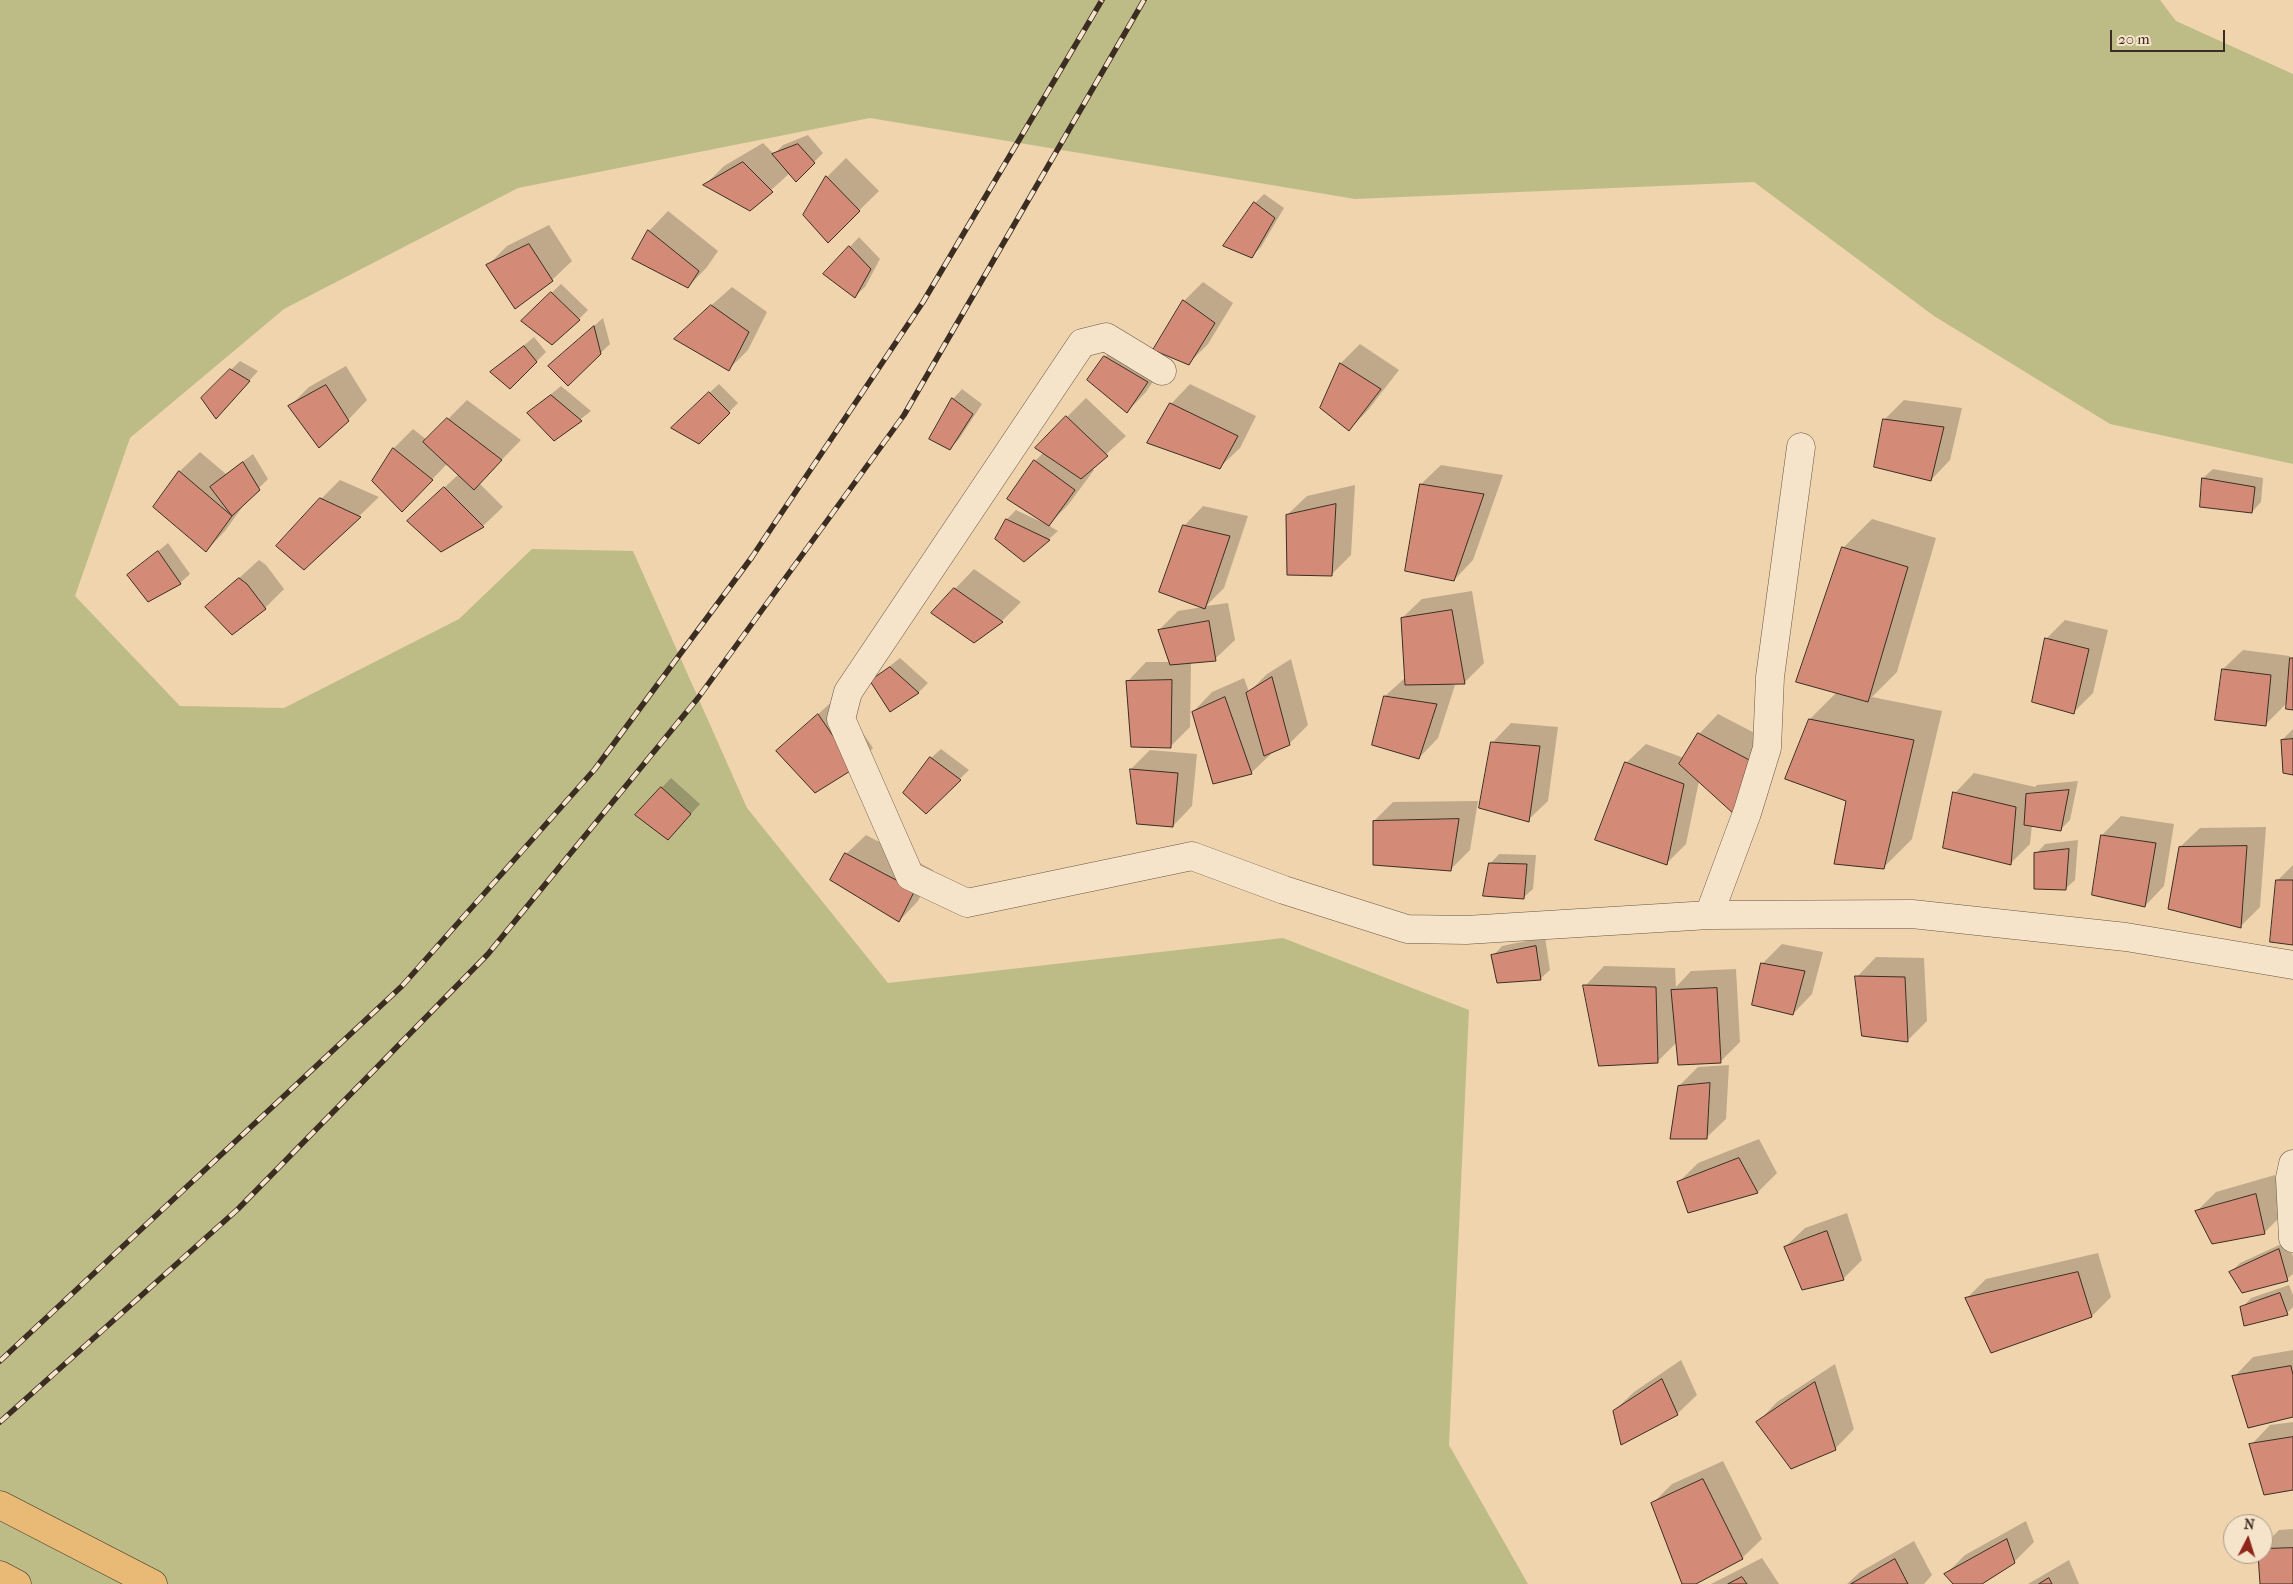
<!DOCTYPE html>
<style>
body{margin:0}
#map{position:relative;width:2293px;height:1584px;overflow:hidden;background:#f0d4ad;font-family:"IM FELL French Canon",serif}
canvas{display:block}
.north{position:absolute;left:2223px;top:1514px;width:50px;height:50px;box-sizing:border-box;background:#f5e3ca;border:1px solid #ab9a87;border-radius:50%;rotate:5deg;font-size:14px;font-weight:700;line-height:20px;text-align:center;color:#3c2d22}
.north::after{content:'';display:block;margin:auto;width:18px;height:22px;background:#8f2418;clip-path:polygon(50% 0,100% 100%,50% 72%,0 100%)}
.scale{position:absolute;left:2110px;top:30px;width:115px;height:22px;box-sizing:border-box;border:2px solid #3c2d22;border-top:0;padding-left:6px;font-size:15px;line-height:18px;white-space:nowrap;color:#3c2d22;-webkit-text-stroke:4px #f5e3ca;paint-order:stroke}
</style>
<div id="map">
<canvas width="2293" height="1584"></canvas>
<div class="north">N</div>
<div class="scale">20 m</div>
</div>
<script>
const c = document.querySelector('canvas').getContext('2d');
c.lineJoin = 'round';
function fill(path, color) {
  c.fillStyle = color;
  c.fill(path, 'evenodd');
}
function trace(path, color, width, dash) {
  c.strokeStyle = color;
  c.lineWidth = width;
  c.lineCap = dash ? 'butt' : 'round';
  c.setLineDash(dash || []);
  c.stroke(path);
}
const green = new Path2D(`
 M0 0H2160L2176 21 2293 74V464L2110 424 1934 316 1754 182 1355 199 870 118 518 188 284 309 130 438 75 596 180 706 284 708 459 619 532 549 633 551 747 808 888 983 1283 938 1469 1010 1449 1445 1528 1584H0Z`);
const shadow = new Path2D(`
 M808 135 823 153 796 180 790 173 750 209 706 184 724 166 763 143 774 154 783 145Z
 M846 158 879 191 828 241 827 177Z
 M1264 194 1284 208 1261 247 1251 257 1255 203Z
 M668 211 718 251 707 267 688 287 649 231Z
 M549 225 572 261 552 280 488 265 507 246Z
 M859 237 880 259 865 287 855 296 825 274Z
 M1203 282 1233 303 1208 344 1189 363 1184 301Z
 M561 284 588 310 579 319 532 311Z
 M732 287 767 312 748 350 729 369 695 320Z
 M603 318 610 344 568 384 559 357Z
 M534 337 546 352 510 388 492 372Z
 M1124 338 1166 362 1146 392 1127 412 1105 357Z
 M1360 344 1399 370 1368 410 1349 430 1322 407 1341 363Z
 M240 361 258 371 225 408 202 398Z
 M346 366 367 400 348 420 290 406 309 387Z
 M719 384 738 403 698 443 682 418Z
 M1190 384 1256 416 1240 448 1220 467 1171 404Z
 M561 386 591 411 554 440 528 413Z
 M962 389 982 404 959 439 950 448 953 399Z
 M1086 398 1126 436 1091 468 1094 470 1068 505 1048 525 1058 531 1024 561 996 539 1007 519 1016 510 1048 525 1035 461 1044 452 1067 417Z
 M467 400 521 440 479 483 503 507 483 526 441 550 408 521 459 474 448 463 402 510 374 481 394 448 413 429 427 440Z
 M1904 400 1962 408 1950 460 1931 480 1884 420Z
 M200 452 226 474 253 454 268 479 248 499 225 531 206 551 154 506 180 471Z
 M1441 465 1503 475 1473 560 1454 580 1421 484Z
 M2213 469 2263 478 2261 502 2252 512 2203 478Z
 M340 480 379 497 304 569 321 499Z
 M1355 485 1351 555 1331 575 1287 515 1307 496Z
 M1203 506 1248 516 1224 588 1206 606 1228 603 1235 640 1215 659 1191 662 1190 727 1171 746 1127 682 1146 662H1170L1159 630 1178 611 1203 607 1184 526Z
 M1872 519 1936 538 1897 672 1872 697 1942 711 1912 839 1884 867 1810 719 1837 692 1843 548Z
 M168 543 190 574 180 583 128 576Z
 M259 560 266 565 284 589 265 608 207 607Z
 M974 569 1021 602 1002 621 974 641 933 612Z
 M1472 591 1484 663 1465 682 1450 684 1455 685 1438 738 1419 758 1385 696 1406 677 1402 618 1422 599Z
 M2065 620 2108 630 2093 693 2074 712 2046 639Z
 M2243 650 2290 656V660L2293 657V709L2287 703 2266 724 2216 719 2223 669Z
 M900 658 928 683 919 692 891 710 871 681Z
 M1291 659 1308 725 1289 744 1270 752 1271 754 1251 773 1193 712 1212 692 1244 678 1249 692 1267 674Z
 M838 696 873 748 854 767 778 751Z
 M1718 714 1776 744 1754 794 1699 781 1686 844 1666 864 1626 763 1646 744 1684 758 1699 734Z
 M1511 723 1558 727 1548 801 1528 820 1492 743Z
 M2293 729V774L2282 740Z
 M941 749 969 770 926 812 931 758Z
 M1150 750 1197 754 1192 806 1173 826 1131 769Z
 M1974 773 2035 787 2037 785 2078 781 2070 820 2061 829 2032 825 2030 844 2011 863 1955 793Z
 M671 778 700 804 677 829 637 814Z
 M1478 801 1470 850 1450 870 1374 821 1393 802Z
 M2121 816 2174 824 2164 886 2145 906 2102 835Z
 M2266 827 2260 907 2241 926 2180 847 2200 828Z
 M866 835 933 870 918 901 899 921 846 854Z
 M2078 840 2075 880 2065 889 2036 854 2045 844Z
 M1499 854 1536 855 1533 889 1523 898 1490 864Z
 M2293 865V944L2277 881Z
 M1545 937 1550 970 1540 979 1493 956 1502 946Z
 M1782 944 1823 952 1812 994 1793 1014 1762 964Z
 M1876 957 1924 958 1927 1021 1907 1041 1857 977Z
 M1604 966 1675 968 1676 987 1691 971 1736 969 1740 1042 1721 1061 1677 1042 1657 1062 1585 986Z
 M1729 1065 1726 1119 1706 1138 1679 1086 1698 1067Z
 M1759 1139 1777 1173 1758 1192 1688 1211 1678 1183 1698 1163Z
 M2275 1175 2283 1214 2264 1233 2197 1211 2216 1192Z
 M1847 1213 1862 1260 1843 1279 1785 1247 1805 1228Z
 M2288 1241 2293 1257V1274L2287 1279 2231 1272 2240 1263Z
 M2098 1253 2111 1297 2092 1316 1967 1298 1986 1279Z
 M2289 1285 2293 1295V1307L2287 1313 2242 1308 2251 1298Z
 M2293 1350V1415L2234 1377 2253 1357Z
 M1681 1360 1697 1395 1677 1414 1614 1411 1634 1392Z
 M1835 1364 1854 1429 1835 1449 1758 1422 1777 1402Z
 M2293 1422V1489L2251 1445 2270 1425Z
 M1723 1461 1762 1539 1742 1558 1694 1584H1684L1652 1504 1672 1484Z
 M2026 1521 2034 1542 2014 1562 1979 1584H1955L1946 1574 1965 1555Z
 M2293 1529V1584H2261L2260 1554H2263V1546L2279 1530Z
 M1914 1541 1932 1575 1924 1584H1847L1860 1572Z
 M1762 1558 1779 1584H1711Z
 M2069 1560 2079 1584H2028Z`);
const building = new Path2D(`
 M798 144 815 163 796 182 772 154Z
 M743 162 773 192 750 211 703 185Z
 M826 176 860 211 828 243 803 215Z
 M1254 202 1275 218 1252 258 1223 246Z
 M648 230 699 271 688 288 632 259Z
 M529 244 553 281 515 309 486 265Z
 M849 246 871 269 855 298 823 274Z
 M551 292 580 320 552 345 521 321Z
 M1183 300 1215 323 1189 365 1153 350Z
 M711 305 749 332 729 371 674 339Z
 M594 326 601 354 568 386 548 366Z
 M524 346 537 362 510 389 490 372Z
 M1104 356 1148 382 1127 413 1087 380Z
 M1340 363 1381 389 1349 431 1320 408Z
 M230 369 250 381 216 419 201 398Z
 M326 385 349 421 319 448 288 406Z
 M709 392 730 413 699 444 671 428Z
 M551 395 582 421 554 441 527 413Z
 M952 398 973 414 950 450 929 439Z
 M1170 403 1238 436 1220 469 1147 443Z
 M1066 416 1108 456 1081 479 1035 448Z
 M447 418 502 460 474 490 423 442Z
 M1883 419 1944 427 1931 481 1874 467Z
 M393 448 433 480 402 512 372 481Z
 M1034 460 1075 490 1049 526 1007 499Z
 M243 462 260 490 232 516 210 487Z
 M179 471 232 516 206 552 153 507Z
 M2202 478 2255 487 2252 513 2200 507Z
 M1420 484 1484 494 1454 581 1405 571Z
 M444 487 484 527 441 552 407 521Z
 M320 498 361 517 304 570 276 546Z
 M1336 504 1332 576 1287 575 1286 515Z
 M1006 519 1050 540 1024 562 995 539Z
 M1183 525 1230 536 1205 609 1159 592Z
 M1842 547 1908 567 1868 702 1796 682Z
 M158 551 181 584 148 602 127 575Z
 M239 578 247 584 266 609 232 635 205 607Z
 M954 588 1003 622 974 643 931 613Z
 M1452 610 1465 684 1405 685 1401 618Z
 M1209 621 1216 661 1170 665 1158 630Z
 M2045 638 2089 649 2074 714 2032 702Z
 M2290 658H2293V710L2286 709Z
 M890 667 919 693 890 712 870 681Z
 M2222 669 2271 675 2266 726 2215 720Z
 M1272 677 1290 745 1264 756 1246 693Z
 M1172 680 1171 748 1131 747 1126 681Z
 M1384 696 1437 704 1419 759 1372 745Z
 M1225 697 1252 774 1213 784 1192 712Z
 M818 714 855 768 815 793 776 751Z
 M1809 719 1914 740 1884 869 1834 864 1846 801 1785 779Z
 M1698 733 1757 764 1735 815 1679 764Z
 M2293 739V775L2283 773 2281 740Z
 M1491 742 1540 746 1529 822 1479 808Z
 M930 757 961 780 926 814 903 793Z
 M1625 762 1684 784 1667 865 1595 840Z
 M1130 769 1178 773 1173 827 1137 824Z
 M661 787 691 814 668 840 635 815Z
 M2069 790 2061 831 2024 825 2026 794Z
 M1953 792 2016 807 2011 865 1943 848Z
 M1459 819 1451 871 1373 865V821Z
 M2101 835 2156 843 2145 907 2092 895Z
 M2247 846 2241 928 2168 909 2179 847Z
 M2069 849 2066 890 2034 889V853Z
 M845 853 915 890 899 922 830 880Z
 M1489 863 1527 864 1524 899 1483 896Z
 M2276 880H2293V945L2270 942Z
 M1536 946 1541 980 1497 983 1491 955Z
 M1761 963 1805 971 1793 1015 1752 1005Z
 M1855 976 1905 977 1908 1042 1862 1036Z
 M1583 985 1656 987 1658 1063 1599 1066Z
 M1717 988 1721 1063 1678 1065 1671 990Z
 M1710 1083 1707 1139H1670L1678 1086Z
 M1739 1158 1758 1193 1688 1213 1677 1182Z
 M2256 1194 2265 1234 2212 1244 2195 1211Z
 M1827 1231 1844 1280 1802 1290 1784 1247Z
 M2279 1249 2288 1281 2242 1293 2229 1272Z
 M2078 1272 2092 1317 1991 1353 1965 1298Z
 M2280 1293 2288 1315 2244 1326 2240 1307Z
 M2291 1366 2293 1375V1417L2248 1428 2232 1376Z
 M1662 1379 1678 1415 1621 1445 1613 1411Z
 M1815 1382 1836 1450 1791 1469 1756 1422Z
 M2293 1437V1490L2264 1495 2249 1444Z
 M1703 1479 1743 1559 1696 1584H1682L1651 1503Z
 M2007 1539 2015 1563 1982 1584H1953L1944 1574Z
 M2293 1548V1584H2260L2258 1554H2263V1549Z
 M1895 1559 1908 1584H1851Z
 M1742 1577 1747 1584H1728Z
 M2049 1578 2052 1584H2039Z`);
const street = new Path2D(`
 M1162 371 1106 337 1082 343 848 692 841 719 910 876 967 903 1192 856 1284 890 1407 929 1466 930 1709 915 1912 914 2126 937 2293 965
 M1709 915 1747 813 1767 748 1770 677 1801 447
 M2293 1164 2290 1178 2293 1238`);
const highway = new Path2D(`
 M0 1505 153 1584
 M0 1575 17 1584`);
const rail = new Path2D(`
 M0 1361 402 986 595 769 752 557 923 302 1102 0
 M0 1422 238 1209 488 954 698 698 904 415 1144 0`);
fill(green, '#bdbc87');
fill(shadow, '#0003');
fill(building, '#d38b77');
trace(building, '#3c2d22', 1);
trace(street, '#695745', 29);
trace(highway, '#3c2d22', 29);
trace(street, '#f5e3ca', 28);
trace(highway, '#e8ba76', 28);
trace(rail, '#3c2d22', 5.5);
trace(rail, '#f5e3ca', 4, [11]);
</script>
